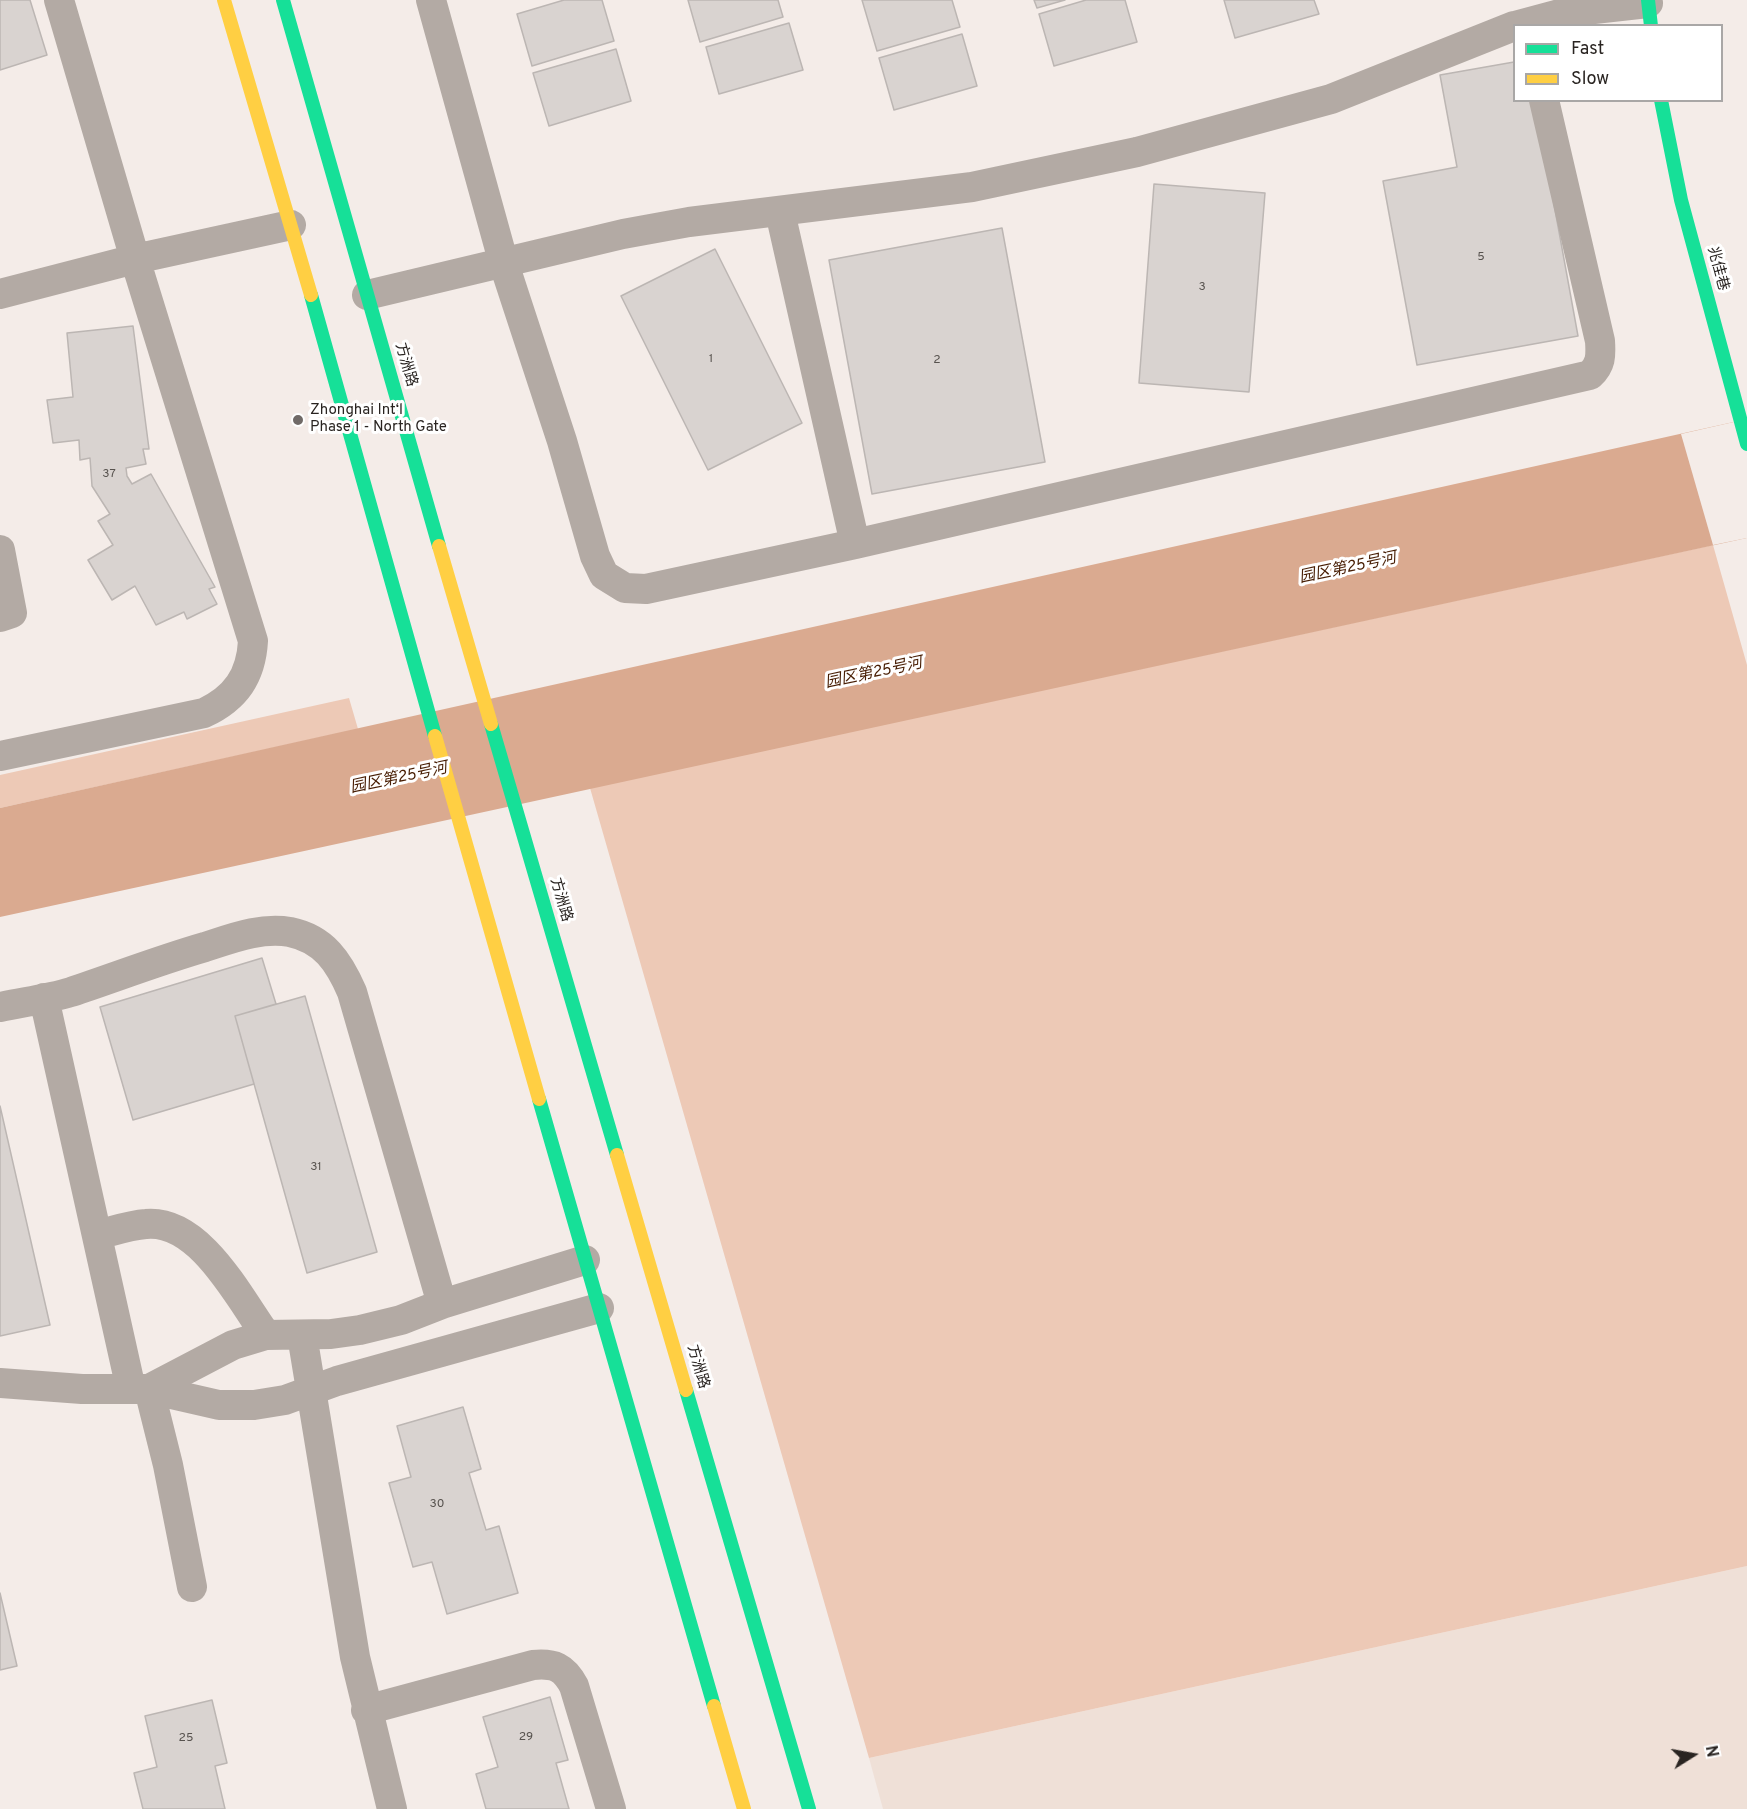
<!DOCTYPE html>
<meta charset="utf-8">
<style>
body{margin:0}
#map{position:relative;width:1747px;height:1809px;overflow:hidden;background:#f4ece8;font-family:Overpass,sans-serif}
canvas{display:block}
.legend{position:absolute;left:1513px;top:24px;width:210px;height:78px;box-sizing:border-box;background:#fff;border:2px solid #a9a7a6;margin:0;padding:8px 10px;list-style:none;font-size:18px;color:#292421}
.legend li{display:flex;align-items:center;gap:12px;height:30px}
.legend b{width:30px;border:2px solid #a9a7a6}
.north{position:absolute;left:1663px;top:1725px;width:60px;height:60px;-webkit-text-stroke:4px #fff;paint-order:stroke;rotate:79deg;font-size:16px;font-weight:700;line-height:24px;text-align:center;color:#292421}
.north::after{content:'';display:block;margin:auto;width:21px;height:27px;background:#292421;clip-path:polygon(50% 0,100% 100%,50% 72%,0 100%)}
</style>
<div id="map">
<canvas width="1747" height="1809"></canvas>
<ul class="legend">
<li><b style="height:8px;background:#16e098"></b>Fast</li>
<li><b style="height:8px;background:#ffcf43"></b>Slow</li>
</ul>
<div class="north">N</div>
</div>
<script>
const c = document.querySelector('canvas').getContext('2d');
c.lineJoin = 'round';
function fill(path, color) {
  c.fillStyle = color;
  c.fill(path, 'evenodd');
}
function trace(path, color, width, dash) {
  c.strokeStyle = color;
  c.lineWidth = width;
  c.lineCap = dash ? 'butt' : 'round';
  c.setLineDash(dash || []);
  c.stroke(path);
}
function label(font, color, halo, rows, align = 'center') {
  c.font = font + ' Overpass,"Noto Sans SC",sans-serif';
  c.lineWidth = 6;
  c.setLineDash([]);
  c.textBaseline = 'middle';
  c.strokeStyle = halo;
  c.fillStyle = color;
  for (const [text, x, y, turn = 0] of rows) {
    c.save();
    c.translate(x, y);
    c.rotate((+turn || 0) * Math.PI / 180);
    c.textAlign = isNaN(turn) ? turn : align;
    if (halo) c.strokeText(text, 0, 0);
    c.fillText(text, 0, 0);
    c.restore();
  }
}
const built = new Path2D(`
 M1747 1566V1809H883L869 1758Z`);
const green = new Path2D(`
 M1713 545 1747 665V1566L869 1758 590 788Z
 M349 698 358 729 0 808V775Z`);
const water = new Path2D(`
 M1747 419V538L0 917V808Z`);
const pier = new Path2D(`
 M1747 419V538L1713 545 1681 434Z`);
const building = new Path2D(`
 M0 0H30L47 55 0 70Z
 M564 0H602L614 41 532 66 517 14Z
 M688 0H778L783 17 700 42Z
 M862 0H952L960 27 877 51Z
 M1034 0H1065L1037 8Z
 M1086 0H1125L1137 42 1054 66 1039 14Z
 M1224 0H1314L1319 14 1235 38Z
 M789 23 803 70 719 94 706 47Z
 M962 34 977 86 894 110 879 58Z
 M616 49 631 101 549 126 533 73Z
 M1514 62V100H1535L1578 336 1417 365 1383 181 1457 167 1440 75Z
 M1154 184 1265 193 1249 392 1139 383Z
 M1002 228 1045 462 872 494 829 260Z
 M715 249 802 423 708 470 621 296Z
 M133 326 149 449H143L146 464 126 468 127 476 132 484 151 474 215 587 209 589 217 604 187 619 184 612 156 625 135 586 112 600 88 560 113 545 98 521 110 514 92 486 90 458 80 460 79 440 53 443 47 400 73 397 67 333Z
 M262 958 276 1004 235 1016 254 1084 133 1120 100 1007Z
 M305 996 377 1252 307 1273 235 1016Z
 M0 1106 50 1325 0 1336Z
 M463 1407 481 1469 469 1473 486 1530 499 1526 518 1593 447 1614 432 1562 413 1567 389 1483 411 1477 397 1426Z
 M0 1593 17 1666 0 1670Z
 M550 1697 568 1760 556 1763 569 1809H486L476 1774 498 1767 483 1717Z
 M212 1700 227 1763 215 1766 225 1809H143L134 1773 157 1767 145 1716Z`);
const street = new Path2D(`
 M431 0 504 264 562 441 595 556 604 575 625 588 646 589 855 544 1590 375C1601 365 1601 356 1600 341L1544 100
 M1515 26 1567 12 1648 3
 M780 212 855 544
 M0 294 135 259 291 225
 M367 295 623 234 689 222 972 187 1137 152 1331 99 1514 26
 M0 550 12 613 0 617
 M0 756 204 713C236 698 251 676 253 641L135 259 59 0
 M44 998 131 1389
 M0 1007C23 1002 48 999 71 992 116 977 160 960 205 947 233 938 261 927 290 932 324 939 339 962 352 992L442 1304
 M97 1235C113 1231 130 1225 146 1224 200 1219 239 1298 266 1335
 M302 1335 355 1657 392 1809
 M0 1383 82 1389H149L219 1405H254L285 1400 337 1381 599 1308
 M149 1389 233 1345 266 1335 331 1334 360 1330 401 1320 442 1304 585 1260
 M149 1389 168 1465 192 1587
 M366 1710 533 1665C554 1663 564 1667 574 1686L611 1809`);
const fast = new Path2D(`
 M283 0 439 546
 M1648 0 1651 26
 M1661 100 1681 200 1747 444
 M311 295 435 736
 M491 724 617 1155
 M539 1099 714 1706
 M686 1390 809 1809`);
const slow = new Path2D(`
 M224 0 311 295
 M439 546 491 724
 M435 736 539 1099
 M617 1155 686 1390
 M714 1706 744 1809`);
const markers = [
 [298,420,6,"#706a67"]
];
const numberNames = [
 ["5",1481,258],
 ["3",1202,288],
 ["1",711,360],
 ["2",937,361],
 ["37",109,475],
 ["31",316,1168],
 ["30",437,1505],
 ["29",526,1738],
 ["25",186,1739]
];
const streetNames = [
 ["兆佳巷",1717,269,75],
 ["方洲路",405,365,74],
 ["方洲路",560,900,74],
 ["方洲路",697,1367,74]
];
const poiNames = [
 ["Zhonghai Int‘l",310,411],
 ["Phase 1 - North Gate",310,428]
];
const waterNames = [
 ["园区第25号河",1348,569,-12],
 ["园区第25号河",874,674,-12],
 ["园区第25号河",399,779,-12]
];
fill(built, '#efe0d7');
fill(green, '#edc9b6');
fill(water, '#daaa90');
fill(pier, '#f4ece8');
fill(building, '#d9d3d0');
trace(building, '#bcb6b3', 1.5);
trace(street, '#b3aaa4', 30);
trace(fast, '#16e098', 14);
trace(slow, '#ffcf43', 14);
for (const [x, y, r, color] of markers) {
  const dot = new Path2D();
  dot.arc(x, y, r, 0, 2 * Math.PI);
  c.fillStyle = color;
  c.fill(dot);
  trace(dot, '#fff', 2);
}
label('12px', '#57524e', null, numberNames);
label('15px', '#292421', '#fff', streetNames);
label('15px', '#292421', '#fff', poiNames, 'left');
label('italic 16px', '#481e04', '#fff', waterNames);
</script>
